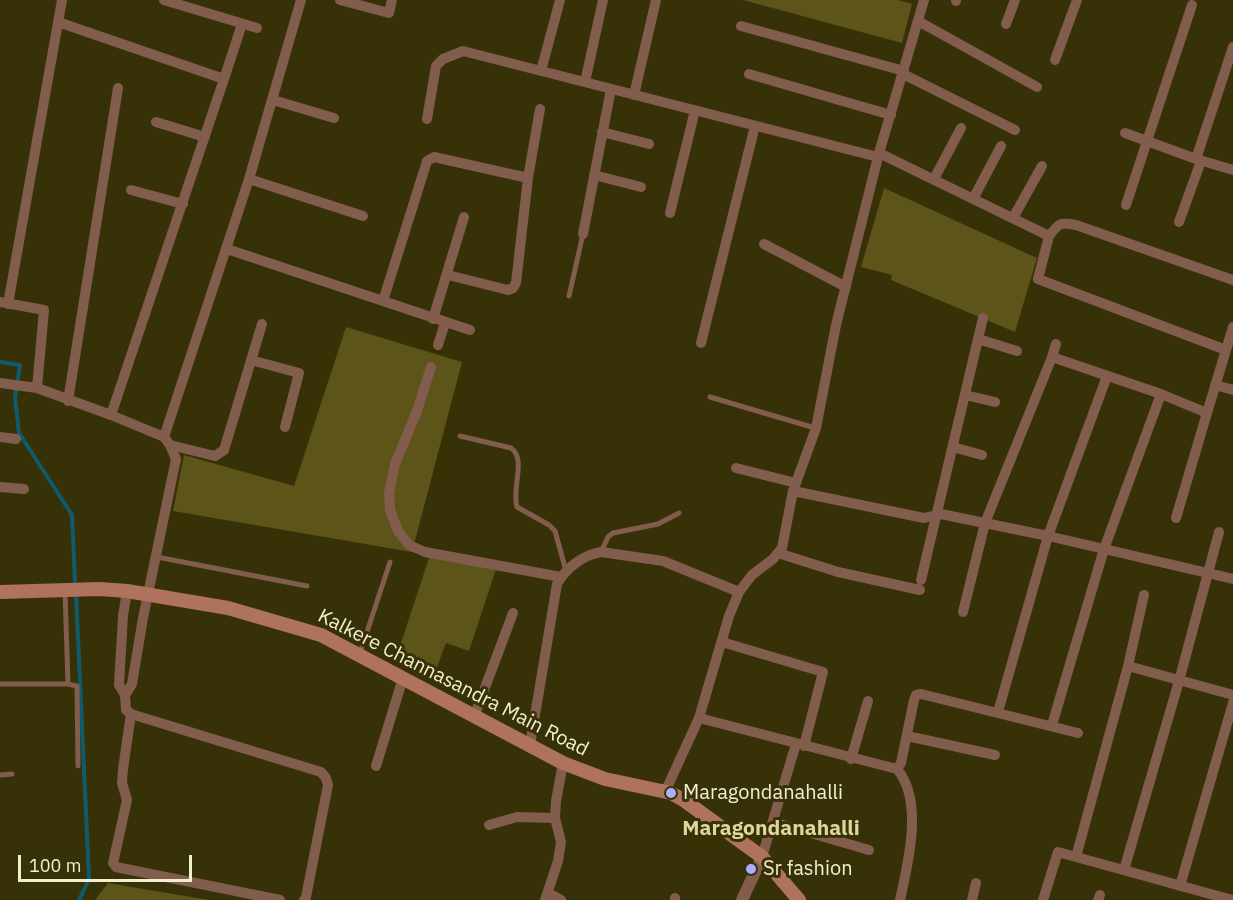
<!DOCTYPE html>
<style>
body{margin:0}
#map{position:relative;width:1233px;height:900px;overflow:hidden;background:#373107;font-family:"IBM Plex Sans",sans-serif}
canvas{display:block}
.scale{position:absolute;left:18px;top:855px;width:174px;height:27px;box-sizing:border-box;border:3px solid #f1eed2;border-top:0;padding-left:8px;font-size:18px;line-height:21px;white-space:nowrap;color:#f1eed2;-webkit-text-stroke:4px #373107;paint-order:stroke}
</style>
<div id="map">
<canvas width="1233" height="900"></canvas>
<div class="scale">100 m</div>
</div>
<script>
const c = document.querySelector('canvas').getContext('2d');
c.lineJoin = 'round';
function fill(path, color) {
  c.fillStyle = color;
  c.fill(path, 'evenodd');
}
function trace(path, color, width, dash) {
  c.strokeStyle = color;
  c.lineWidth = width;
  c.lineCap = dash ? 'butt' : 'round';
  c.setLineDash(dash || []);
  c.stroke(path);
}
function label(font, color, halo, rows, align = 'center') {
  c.font = font + ' "IBM Plex Sans",sans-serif';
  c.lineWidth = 6;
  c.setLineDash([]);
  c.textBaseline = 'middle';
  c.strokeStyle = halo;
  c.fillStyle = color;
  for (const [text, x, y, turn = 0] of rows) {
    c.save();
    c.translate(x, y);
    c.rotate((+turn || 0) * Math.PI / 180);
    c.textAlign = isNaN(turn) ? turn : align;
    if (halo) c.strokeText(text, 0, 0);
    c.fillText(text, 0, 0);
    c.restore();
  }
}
const green = new Path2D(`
 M743 0H898L912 4 902 43Z
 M884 188 1037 258 1015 332 891 280 892 275 861 267Z
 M346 327 462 362 412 552 173 511 184 455 294 486Z
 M430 555 496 569 469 651 446 643 433 678 396 658Z
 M108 883 209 900H95Z`);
const stream = new Path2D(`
 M0 362 20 365 15 398 19 433 72 515 75 582
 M76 594 89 879 79 900`);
const service = new Path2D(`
 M569 296 583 234
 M710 397 815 428
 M460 436 511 448C527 459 511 489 517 507L549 525 555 531 566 571
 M601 552 608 537 613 533 658 524 679 513
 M157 557 307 586
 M65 591 68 684 77 686 78 766
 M360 653 390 562
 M0 684H68
 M0 775 12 774`);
const minor = new Path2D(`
 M164 0 257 28
 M340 0 389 13 392 0
 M956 1V0
 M918 21 1037 87
 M58 22 224 79 111 415
 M1006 24 1015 0
 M741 26 904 71
 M1055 60 1077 0
 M541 71 560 0
 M749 74 891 115
 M903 74 1015 130
 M224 79 242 24
 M585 82 603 0
 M634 95 656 0
 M273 100 334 118
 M427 119 436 66 443 59 463 51 878 157
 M156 122 205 137
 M602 132 649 144
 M1125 133 1147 141 1192 5
 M879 153 924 0
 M1196 159 1233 47
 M594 175 641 187
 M249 179 363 216
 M934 179 961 128
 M131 190 183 204
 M973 199 1001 146
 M1126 205 1147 141 1196 159 1233 170
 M670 213 695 110
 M1013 218 1042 166
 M1179 222 1201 161
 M583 234 611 89
 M1049 236C1059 223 1060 222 1076 225L1233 280
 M764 244 846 287
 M227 249 470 330
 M448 275 508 290 513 288 516 283 528 178 540 109
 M383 301 427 161 434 157 528 178
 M0 302 44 310 37 388 111 415 164 437 170 445 176 459 143 618 132 684 125 695
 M8 304 62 0
 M433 319 464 217
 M978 339 1017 351
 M701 343 755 126
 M438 345 445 323
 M1226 350 1233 327
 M251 360 299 373 285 427
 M431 367 417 411 395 464 389 493 390 510 398 531 409 545 425 552 561 577
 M0 383 37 388
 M1215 385 1233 390
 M965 395 995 402
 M68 401 118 88
 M0 437 16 439
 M164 437 249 179 301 0
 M170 445 215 456 224 450 262 324
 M953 447 982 455
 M736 468 796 483
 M0 487 24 489
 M793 491 924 518 941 514 1048 536 1233 579
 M1176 518 1207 413
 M778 553 838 572 920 590
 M921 580 983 318
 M127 591 123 616 119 685 125 695 126 710 131 714 321 772 326 778 328 785 306 897 304 900
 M963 612 985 523 1052 357
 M722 642 823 672 804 746
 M1128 666 1233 695
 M998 712 1048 536 1107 376
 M131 714 123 769 122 783 127 800 113 863 116 867 280 900
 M474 717 513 613
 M699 718 897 769 901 763 914 700 916 695 921 694 1078 733
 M1052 725 1104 549 1161 394
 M907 736 995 755
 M530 745 557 584C566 568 583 555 601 552L663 561 739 592
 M851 759 868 701
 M376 766 403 678
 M897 769C924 801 908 863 900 900
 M665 792 699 718 729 616 739 592 752 575 773 559 782 548 793 491 816 428 836 325 879 153 1049 236 1038 279 1226 350 1207 413 1161 394 1052 357 1056 344
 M773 822 869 850
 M489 825 517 817 555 818
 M762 857 796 744
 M1076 857 1128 666 1144 595
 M1124 870 1179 681 1219 532
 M1180 886 1233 703
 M548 893 561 900
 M545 900 558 861 561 842 555 818 556 801 563 763
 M675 900V898
 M972 900 976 883
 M1043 900 1058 852 1232 900
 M1098 900 1100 895`);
const tertiary = new Path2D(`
 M742 900 762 857`);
const secondary = new Path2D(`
 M0 592 100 589 127 591 228 608 321 635 563 763 605 779 671 793 685 801 762 857 799 900`);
const markers = [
 [671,793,6,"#abaffb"],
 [751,869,6,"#abaffb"]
];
const streetNames = [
 ["Kalkere Channasandra Main Road",453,683,27]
];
const poiNames = [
 ["Maragondanahalli",683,793],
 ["Sr fashion",763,869]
];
const neighbourhoodNames = [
 ["Maragondanahalli",771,829]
];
fill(green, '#5c5418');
trace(stream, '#105a6e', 4);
trace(service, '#825c4d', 5);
trace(minor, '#825c4d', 10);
trace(tertiary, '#825c4d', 12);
trace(secondary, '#af725c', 14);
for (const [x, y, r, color] of markers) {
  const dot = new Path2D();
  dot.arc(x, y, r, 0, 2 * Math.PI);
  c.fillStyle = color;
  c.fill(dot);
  trace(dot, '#373107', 2);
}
label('20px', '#f1eed2', '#373107', streetNames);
label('20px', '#f1eed2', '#373107', poiNames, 'left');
label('bold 21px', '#ddd69d', '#373107', neighbourhoodNames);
</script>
